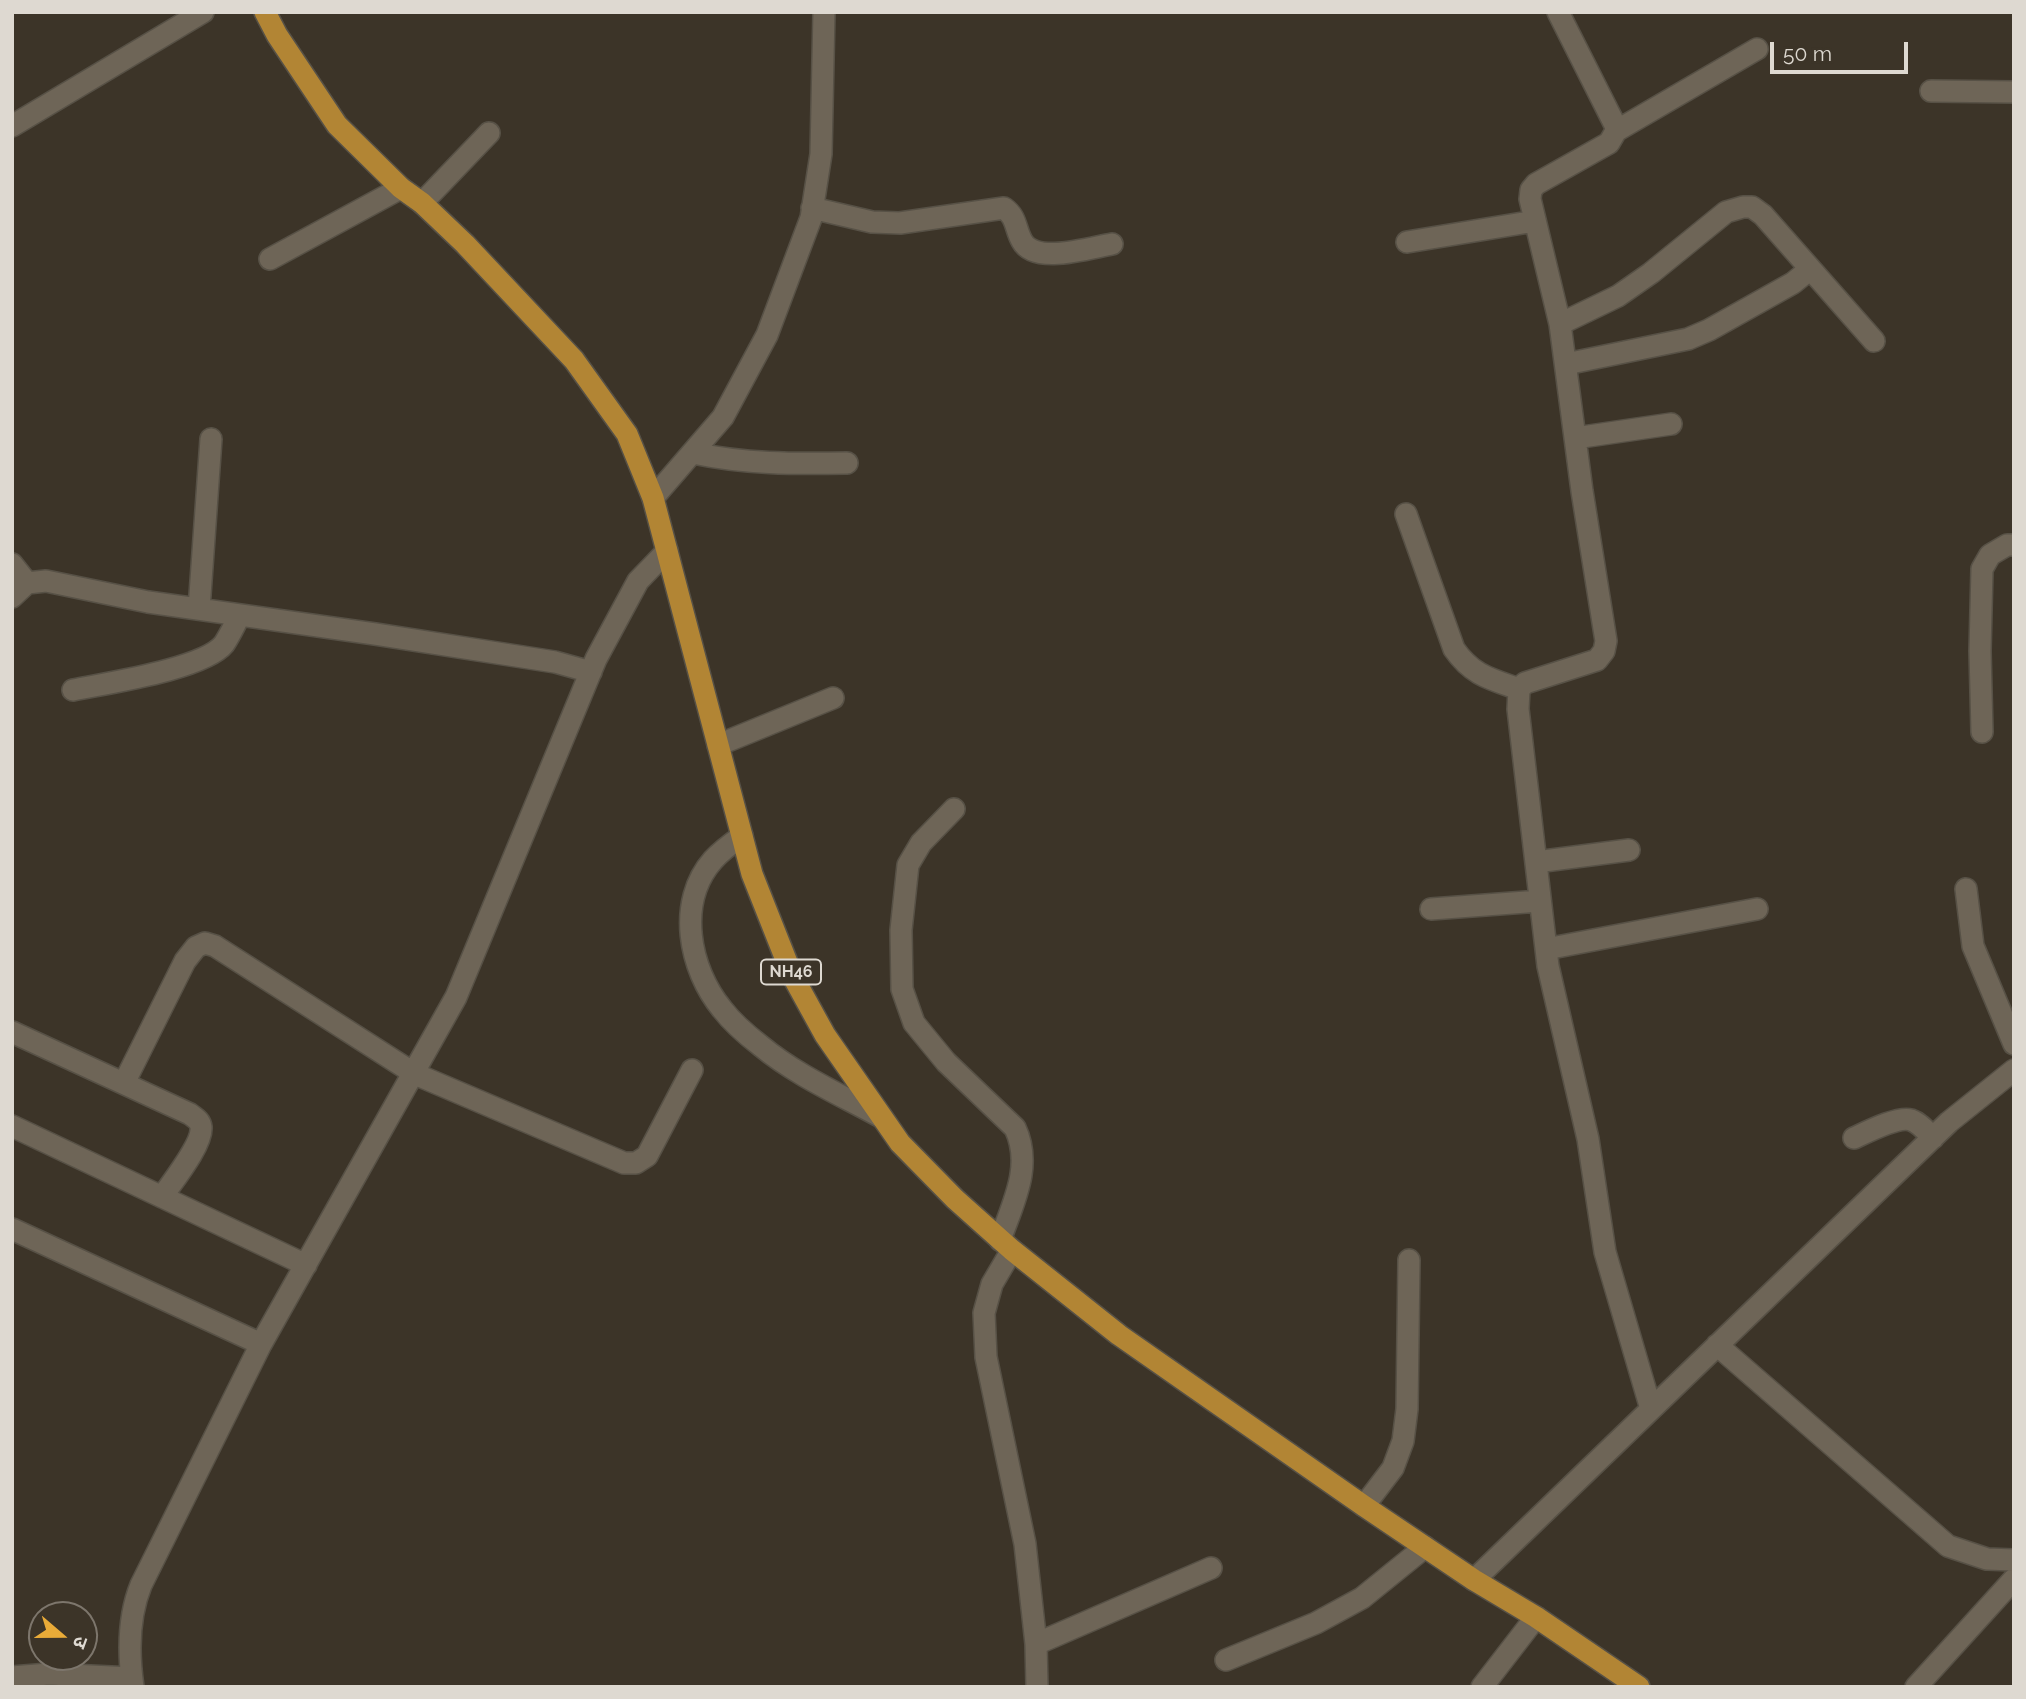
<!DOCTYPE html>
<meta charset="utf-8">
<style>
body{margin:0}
#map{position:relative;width:2026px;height:1699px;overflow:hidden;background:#3c3428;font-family:Raleway,"Noto Sans Devanagari",sans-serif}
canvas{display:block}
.frame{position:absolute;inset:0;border:14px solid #ded9d1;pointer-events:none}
.north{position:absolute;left:28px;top:1601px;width:70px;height:70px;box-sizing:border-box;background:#3c3428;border:2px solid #7d766c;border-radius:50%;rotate:110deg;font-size:19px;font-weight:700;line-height:28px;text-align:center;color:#ded9d1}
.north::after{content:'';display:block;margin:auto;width:24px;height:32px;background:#e9ab38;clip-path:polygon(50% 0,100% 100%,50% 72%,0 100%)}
.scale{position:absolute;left:1770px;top:42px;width:138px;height:32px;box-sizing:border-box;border:4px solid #ded9d1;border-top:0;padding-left:9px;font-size:21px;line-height:24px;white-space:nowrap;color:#ded9d1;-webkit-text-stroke:5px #3c3428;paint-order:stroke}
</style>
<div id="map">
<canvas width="2026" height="1699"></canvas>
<div class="frame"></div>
<div class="north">उ</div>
<div class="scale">50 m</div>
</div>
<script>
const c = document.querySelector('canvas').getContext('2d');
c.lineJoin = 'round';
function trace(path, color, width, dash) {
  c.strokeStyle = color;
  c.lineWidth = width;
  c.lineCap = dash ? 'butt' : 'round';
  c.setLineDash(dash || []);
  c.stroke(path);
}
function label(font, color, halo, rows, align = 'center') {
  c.font = font + ' Raleway,sans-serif';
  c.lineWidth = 7;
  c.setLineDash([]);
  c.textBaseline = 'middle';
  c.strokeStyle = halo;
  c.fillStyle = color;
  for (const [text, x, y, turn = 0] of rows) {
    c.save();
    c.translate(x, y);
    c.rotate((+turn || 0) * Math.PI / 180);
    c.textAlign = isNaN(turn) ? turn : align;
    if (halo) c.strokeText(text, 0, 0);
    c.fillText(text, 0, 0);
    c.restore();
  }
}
const minor = new Path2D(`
 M1558 12 1615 125 1616 131 1609 143 1536 184 1531 190 1530 199 1560 324 1582 491 1606 641 1604 651 1597 660 1525 683 1519 689 1518 709 1548 966 1588 1139 1605 1252 1651 1409
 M1931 91 2014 92
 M12 126 203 12
 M1616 131 1757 49
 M422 203 489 133
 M812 208 872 222 900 223 1004 208C1017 217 1015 229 1022 241 1035 265 1089 248 1112 244
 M1407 242 1535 221
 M270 259 401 188
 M1560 324 1618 296 1651 273 1726 212 1743 207H1752L1763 215 1874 341
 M1566 364 1688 339 1709 330 1793 283 1809 270
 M1575 438 1671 424
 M693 453C745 464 793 464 847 463
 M653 498 723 417 767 335 811 218 821 154 824 12
 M1406 514 1454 649C1472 675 1490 679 1519 689
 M12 564 27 583
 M12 597 27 583 46 581 148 602 375 634 555 662 591 672
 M199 609 211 439
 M73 690C107 683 204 669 224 644 230 635 235 624 240 615
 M1982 732 1980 651 1982 569 1990 555 2007 545H2014
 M718 745 833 698
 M954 809 921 843 908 865 901 930 902 989 914 1023 946 1062 1015 1128C1033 1166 1013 1203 1000 1240
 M742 836C732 843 721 851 713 860 676 902 689 969 722 1009 732 1022 748 1036 761 1046 796 1075 841 1095 881 1117
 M1536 862 1629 850
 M1966 889 1973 946 2014 1044
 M1431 909 1540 901
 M1546 949 1757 909
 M12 1032 190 1114C195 1118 200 1120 201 1127 203 1144 172 1182 162 1197
 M124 1083 185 961 196 947 205 943 215 946 415 1074 624 1163H636L647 1156 692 1070
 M12 1126 306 1265
 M1854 1138C1867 1132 1898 1116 1911 1120 1920 1123 1927 1132 1933 1138
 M12 1229 261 1344
 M1012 1250 992 1284 984 1313 986 1357 1025 1544 1036 1644 1037 1687
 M1717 1345 1948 1546 1987 1559 2014 1560
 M1364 1506 1393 1468 1403 1441 1407 1409 1409 1260
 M1474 1580 1949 1122 2014 1070
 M1036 1644 1211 1568
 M1226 1660 1316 1623 1362 1598 1425 1547
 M12 1677 49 1674 132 1678
 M133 1687C128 1652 128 1617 141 1585L261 1344 456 997 596 659 638 581 667 551
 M1482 1687 1536 1617
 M1916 1687 2014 1579`);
const highway = new Path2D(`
 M265 12 277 35 337 125 401 188 422 203 465 244 574 360 627 434 653 498 752 874 792 975 825 1035 900 1143 955 1199 1012 1250 1119 1335 1364 1506 1474 1580 1536 1617 1639 1687`);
const shields = [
 [791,972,60]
];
const shieldNames = [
 ["NH46",791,972]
];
trace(minor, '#575146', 24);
trace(highway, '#575146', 24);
trace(minor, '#6e6557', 21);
trace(highway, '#b28534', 21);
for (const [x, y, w] of shields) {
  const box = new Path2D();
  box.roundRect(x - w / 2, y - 12.5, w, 25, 5);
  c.fillStyle = '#3c3428';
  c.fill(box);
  trace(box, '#ded9d1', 2);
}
label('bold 16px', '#ded9d1', null, shieldNames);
</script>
